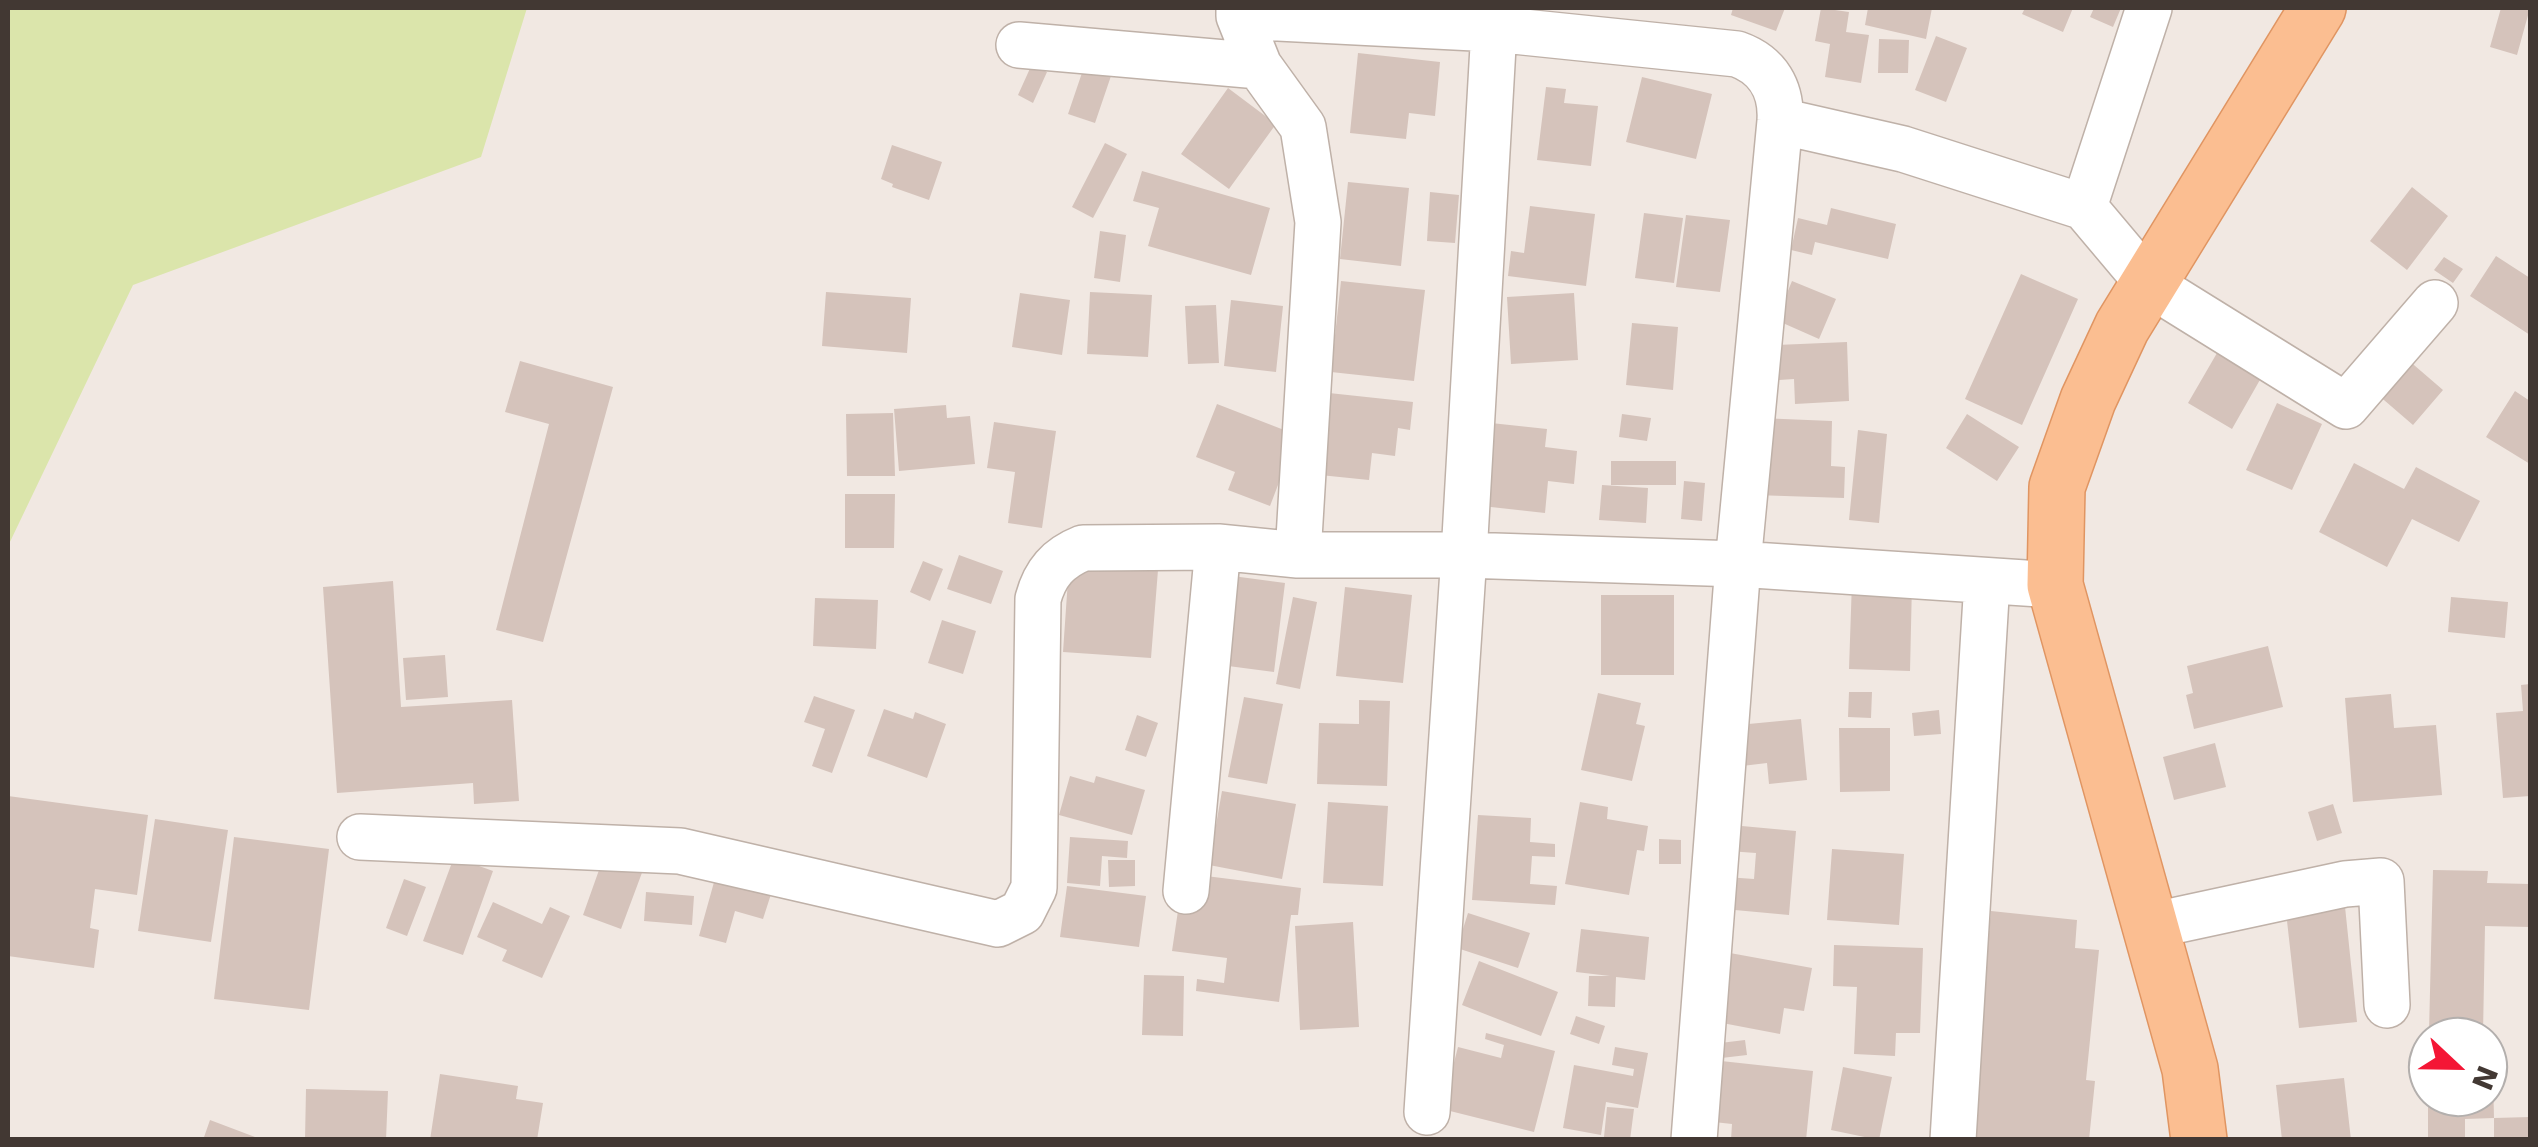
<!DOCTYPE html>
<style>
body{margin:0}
#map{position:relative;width:2538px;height:1147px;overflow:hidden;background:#f1e8e2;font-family:"DejaVu Sans",sans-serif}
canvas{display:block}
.frame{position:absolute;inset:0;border:10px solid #423833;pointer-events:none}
.north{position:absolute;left:2408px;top:1017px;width:100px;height:100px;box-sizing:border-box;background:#fff;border:2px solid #b3afad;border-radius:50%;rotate:112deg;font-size:28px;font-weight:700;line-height:40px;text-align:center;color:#423833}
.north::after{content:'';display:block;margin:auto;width:35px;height:45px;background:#f41635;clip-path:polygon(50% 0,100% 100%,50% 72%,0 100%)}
</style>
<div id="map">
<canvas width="2538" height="1147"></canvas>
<div class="frame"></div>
<div class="north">N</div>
</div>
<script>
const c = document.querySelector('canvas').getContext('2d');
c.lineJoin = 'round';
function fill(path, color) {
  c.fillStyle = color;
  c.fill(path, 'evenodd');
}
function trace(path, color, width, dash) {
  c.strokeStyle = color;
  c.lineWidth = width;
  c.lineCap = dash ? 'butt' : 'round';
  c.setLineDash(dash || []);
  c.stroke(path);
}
const green = new Path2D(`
 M8 8H527L481 157 133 285 8 546Z`);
const building = new Path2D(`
 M1733 8H1785L1776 31 1731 15Z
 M1821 8 1849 12 1846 32 1869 35 1861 83 1825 77 1830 44 1815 41Z
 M1868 8H1932L1926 39 1865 25Z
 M2025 8H2073L2063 32 2022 14Z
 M2094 8H2121L2113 27 2090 17Z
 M2501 8H2530L2517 55 2490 47Z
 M1936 36 1967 48 1946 102 1915 90Z
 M1879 39 1909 40 1908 73H1878Z
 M1358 53 1440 62 1435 116 1409 113 1406 139 1350 133Z
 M1032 64 1047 72 1033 103 1018 95Z
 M1085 64 1112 73 1095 123 1068 114Z
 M1642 77 1712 94 1696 159 1626 142Z
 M1546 87 1566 89 1564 103 1598 106 1591 166 1537 160Z
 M1228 88 1276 124 1229 189 1181 154Z
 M1105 143 1127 154 1093 218 1072 207Z
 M892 145 942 162 929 200 892 187 893 184 881 179Z
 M1142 171 1270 208 1251 275 1148 246 1159 208 1133 201Z
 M1348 182 1409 188 1401 266 1340 259Z
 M2412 187 2448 216 2407 270 2370 241Z
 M1430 192 1459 195 1455 243 1427 241Z
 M1530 206 1595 214 1586 286 1508 276 1511 251 1524 253Z
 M1831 208 1896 224 1888 259 1815 242 1812 255 1791 250 1798 218 1827 225Z
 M1644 213 1683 218 1674 283 1635 278Z
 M1686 215 1730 220 1720 292 1676 287Z
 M1100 231 1126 235 1120 282 1094 278Z
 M2496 256 2530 278V335L2470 296Z
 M2444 257 2463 269 2453 283 2434 270Z
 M2021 274 2078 299 2022 425 1965 399Z
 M1341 281 1425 290 1414 381 1331 372Z
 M1792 281 1836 299 1819 339 1776 320Z
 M826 292 911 298 907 353 822 346Z
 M1090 292 1152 295 1148 357 1087 354Z
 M1020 293 1070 300 1062 355 1012 347Z
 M1574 293 1578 360 1511 364 1507 297Z
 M1231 300 1283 306 1276 372 1224 366Z
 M1216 305 1219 363 1188 364 1185 306Z
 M1632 323 1678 327 1673 390 1626 385Z
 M1847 342 1849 401 1795 404 1794 379 1779 380 1777 345Z
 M2217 353 2261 378 2232 429 2188 403Z
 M2400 353 2443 390 2413 425 2370 388Z
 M520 361 613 387 543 642 496 630 549 424 505 412Z
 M2515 391 2530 401V464L2486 437Z
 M1329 393 1413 402 1410 430 1398 428 1395 456 1372 453 1369 480 1320 475Z
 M2277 403 2322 424 2292 490 2246 470Z
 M1217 404 1297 435 1270 506 1228 490 1235 472 1196 457Z
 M946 405 947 418 970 416 975 464 899 471 894 409Z
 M893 413 895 476H847L846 414Z
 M1622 414 1651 418 1647 441 1619 437Z
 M1967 414 2019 447 1997 481 1946 448Z
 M1759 418 1832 421 1831 466 1845 467 1844 498 1755 495Z
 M994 422 1056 431 1042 528 1008 523 1015 472 987 468Z
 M1491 423 1547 429 1545 447 1577 451 1574 484 1548 481 1545 513 1482 506Z
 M1858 430 1887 434 1879 523 1849 520Z
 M1611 461H1676V485H1611Z
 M2354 463 2404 489 2416 467 2480 501 2459 542 2412 519 2387 567 2319 532Z
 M1684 481 1705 483 1702 521 1681 519Z
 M1602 485 1648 488 1646 523 1599 520Z
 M845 494H895L894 548H845Z
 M959 555 1003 571 991 604 947 589Z
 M923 561 943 569 930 601 910 592Z
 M1069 565 1158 570 1151 658 1063 652Z
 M1225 575 1285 583 1274 672 1213 664Z
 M393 581 401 707 512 700 519 801 474 804 473 783 337 793 323 587Z
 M1852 581 1912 583 1910 671 1849 669Z
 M1345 587 1412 595 1403 683 1336 676Z
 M1601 595H1674V675H1601Z
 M1293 597 1317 602 1300 689 1276 684Z
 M2451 597 2508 602 2505 638 2448 632Z
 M815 598 878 600 876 649 813 646Z
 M942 620 976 631 963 674 928 663Z
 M2268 646 2283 707 2194 729 2186 695 2193 693 2187 666Z
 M445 655 448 697 406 700 403 658Z
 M2530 684V796L2503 798 2496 713 2523 711 2521 685Z
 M1849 692H1872L1871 718 1848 717Z
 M1598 693 1641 703 1636 724 1645 726 1632 781 1581 770Z
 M2391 694 2394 728 2436 725 2442 795 2353 802 2345 698Z
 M814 696 855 710 832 773 812 766 825 729 804 722Z
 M1244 697 1283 704 1267 784 1228 777Z
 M1359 700 1390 701 1387 786 1317 784 1319 723 1359 724Z
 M884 709 913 719 915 712 946 724 927 778 867 756Z
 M1939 710 1941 734 1914 736 1912 713Z
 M1137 715 1158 723 1146 757 1125 750Z
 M1801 719 1807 780 1769 784 1767 763 1742 766 1738 725Z
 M1839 728H1890V791L1840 792Z
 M2215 743 2226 787 2174 800 2163 757Z
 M1070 776 1094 783 1096 776 1145 790 1132 835 1059 815Z
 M1222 791 1296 804 1282 879 1209 865Z
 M8 796 148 815 137 895 95 889 90 928 99 930 94 968 8 956Z
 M1328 802 1388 806 1383 886 1323 883Z
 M1580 802 1608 807 1607 819 1648 826 1644 851 1637 850 1629 895 1565 884Z
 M2333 804 2342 833 2317 841 2308 812Z
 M1478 815 1531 818 1530 842 1555 844V857L1532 856 1530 884 1557 886 1555 905 1472 900Z
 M155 819 228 830 211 942 138 931Z
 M1731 825 1796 831 1789 915 1724 909 1726 877 1754 879 1756 853 1728 851Z
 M234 837 329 849 309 1010 214 999Z
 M1070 837 1128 841 1127 858 1102 856 1100 886 1067 883Z
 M1659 839 1681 840V864H1659Z
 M1832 849 1904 854 1899 925 1827 920Z
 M604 856 643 870 621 929 583 915Z
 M454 857 493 871 463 955 423 941Z
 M1108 860H1135V886L1109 887Z
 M2433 870 2488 871 2487 883 2530 884V927L2485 926 2483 1034 2429 1032Z
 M716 875 772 891 763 919 735 911 726 943 699 936Z
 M1206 876 1301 888 1298 915H1291L1279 1002 1196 991 1197 979 1224 983 1227 958 1172 951 1179 904 1202 907Z
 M404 879 426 887 407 936 386 928Z
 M1067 886 1146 896 1139 947 1060 937Z
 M646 892 694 896 692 925 644 921Z
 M2344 897 2357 1022 2299 1028 2285 903Z
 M493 902 542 924 550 907 570 916 542 978 502 961 507 950 477 937Z
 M1991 911 2077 920 2075 948 2099 950 2086 1080 2095 1081 2089 1140H1969Z
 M1468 913 1530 933 1518 968 1457 948Z
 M1353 922 1359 1027 1300 1030 1295 926Z
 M1581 929 1649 937 1645 980 1616 977 1615 1007 1588 1006 1589 976H1610L1576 972Z
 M1834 945 1923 948 1920 1033H1896L1895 1056 1854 1054 1857 987 1833 986Z
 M1730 953 1812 968 1804 1011 1784 1008 1780 1034 1717 1022Z
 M1479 961 1558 992 1541 1036 1462 1005Z
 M1144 975 1184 976 1183 1036 1142 1035Z
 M1576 1016 1605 1026 1599 1044 1570 1034Z
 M1486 1033 1555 1051 1534 1132 1442 1109 1458 1047 1501 1058 1504 1045 1485 1039Z
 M1745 1040 1747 1055 1713 1059 1712 1044Z
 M1615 1047 1648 1053 1638 1108 1606 1102 1601 1135 1563 1128 1574 1065 1633 1076 1634 1069 1612 1065Z
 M1712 1060 1813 1071 1806 1140H1731L1732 1124 1705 1121Z
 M1843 1067 1892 1077 1879 1140 1831 1130Z
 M440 1074 518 1086 516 1099 543 1103 537 1140H430Z
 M2488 1077H2493L2494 1118 2465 1119V1140H2428V1097H2488Z
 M2344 1078 2351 1140H2282L2276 1085Z
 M306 1089 388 1091 386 1140H305Z
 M1607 1107 1634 1109 1630 1140 1604 1137Z
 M2530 1117V1140H2494V1118Z
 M210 1120 255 1137 266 1140H203Z`);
const minor = new Path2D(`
 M1239 8V16L1259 66 1303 127 1318 222 1298 555
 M2149 8 2084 207 2148 283 2346 406 2435 303
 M1239 16 1494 29 1737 54C1768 65 1782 89 1780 121L1738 564 1694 1140
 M1019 45 1259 66
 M1780 121 1903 149 2084 207
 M360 837 680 851 998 924 1022 912 1034 888 1038 599C1045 573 1058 558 1083 548L1218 547 1298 555H1464L1738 564 2055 585
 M1186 891 1218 547
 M2150 926 2345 884 2381 881 2387 1005
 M1427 1112 1464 555 1494 29
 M1953 1140 1987 581`);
const primary = new Path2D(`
 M2199 1140 2190 1069 2055 585 2057 487 2088 400 2122 327 2318 8`);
fill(green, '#dbe5ab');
fill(building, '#d5c3bb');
trace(minor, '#bfb1a8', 48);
trace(primary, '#e09562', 58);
trace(minor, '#fff', 45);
trace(primary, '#fbbe91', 55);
</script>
